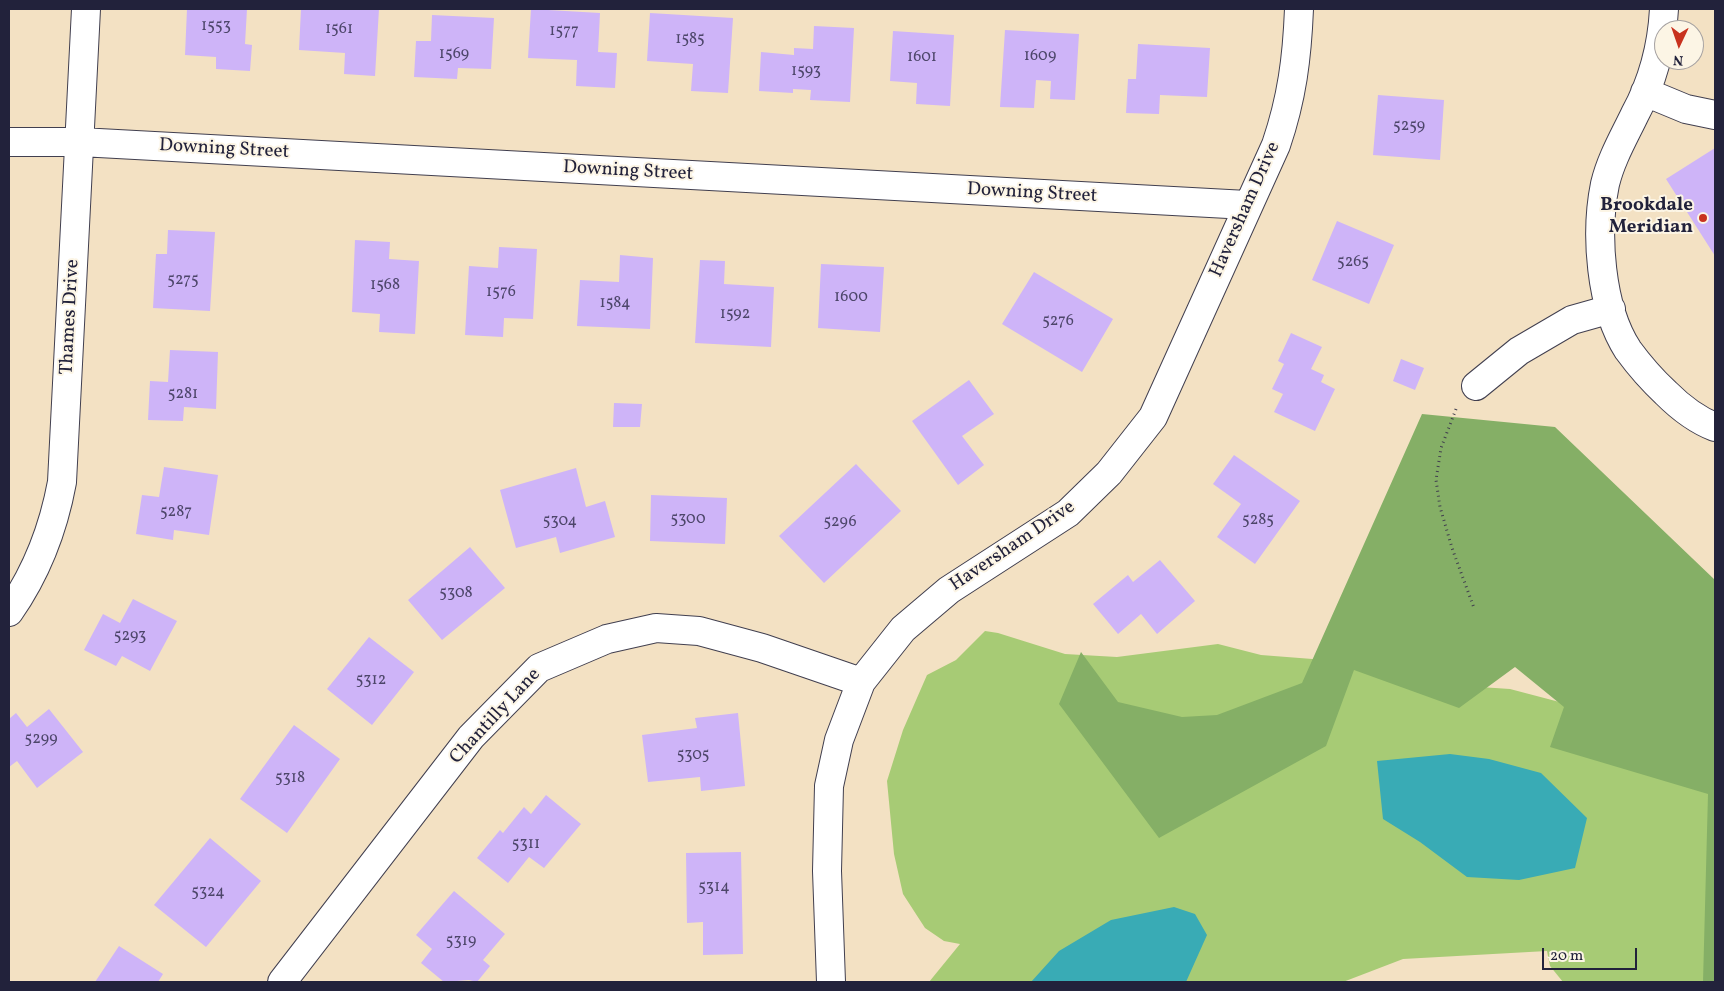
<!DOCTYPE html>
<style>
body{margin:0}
#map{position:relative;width:1724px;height:991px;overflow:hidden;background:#f3e1c3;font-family:Vollkorn,serif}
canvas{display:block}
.frame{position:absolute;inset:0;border:10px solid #22223b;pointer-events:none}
.north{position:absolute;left:1654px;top:20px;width:50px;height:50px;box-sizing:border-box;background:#fcf5e5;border:1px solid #a5a1a1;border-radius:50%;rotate:183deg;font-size:14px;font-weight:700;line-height:20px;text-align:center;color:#22223b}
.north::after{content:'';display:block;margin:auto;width:18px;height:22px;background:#c8321e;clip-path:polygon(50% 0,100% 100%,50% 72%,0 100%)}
.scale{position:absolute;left:1542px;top:948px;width:95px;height:22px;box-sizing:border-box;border:2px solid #22223b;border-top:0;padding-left:6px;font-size:15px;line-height:18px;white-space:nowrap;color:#22223b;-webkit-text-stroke:4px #fcf5e5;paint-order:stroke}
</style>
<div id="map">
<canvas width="1724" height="991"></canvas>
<div class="frame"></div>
<div class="north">N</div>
<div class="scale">20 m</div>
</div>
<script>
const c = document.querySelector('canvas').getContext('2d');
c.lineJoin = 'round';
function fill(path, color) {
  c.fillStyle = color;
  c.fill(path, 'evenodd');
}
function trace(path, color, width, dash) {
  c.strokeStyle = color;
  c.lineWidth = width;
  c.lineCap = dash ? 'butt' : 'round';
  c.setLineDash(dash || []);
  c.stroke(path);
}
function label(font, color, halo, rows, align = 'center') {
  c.font = font + ' Vollkorn,serif';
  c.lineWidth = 4;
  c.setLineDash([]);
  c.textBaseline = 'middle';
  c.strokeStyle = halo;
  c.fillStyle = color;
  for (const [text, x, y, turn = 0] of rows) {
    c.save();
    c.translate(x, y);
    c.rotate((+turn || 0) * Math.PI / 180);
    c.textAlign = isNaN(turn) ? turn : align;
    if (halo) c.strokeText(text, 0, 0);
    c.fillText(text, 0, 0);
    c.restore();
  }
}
const green = new Path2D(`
 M985 631 998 633 1065 654 1117 657 1218 644 1261 655 1364 663 1405 682 1510 689 1586 709 1715 726V982H1563L1550 966 1547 951 1403 959 1343 982H929L960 944 944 941 925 928 903 894 894 854 887 781 903 730 927 675 956 660Z`);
const forest = new Path2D(`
 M1422 414 1555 427 1715 580V982H1703L1708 794 1550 747 1564 707 1515 667 1459 708 1354 670 1326 746 1159 838 1059 704 1081 652 1118 702 1182 717 1217 715 1302 683Z`);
const water = new Path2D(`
 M1450 754 1489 759 1541 773 1587 818 1575 868 1519 880 1467 877 1420 842 1383 819 1377 761Z
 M1174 907 1195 914 1207 935 1186 982H1031L1059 951 1111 920Z`);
const building = new Path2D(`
 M187 9H247L245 44 252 45 250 71 216 69V57L185 55Z
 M301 9H379L375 76 344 74 345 53 299 50Z
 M531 9 600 13 598 52 617 53 615 88 576 86 577 60 528 58Z
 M650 13 733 18 728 93 691 91 693 64 647 61Z
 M432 15 494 18 491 69 458 68 457 79 414 77 416 41H431Z
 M814 26 854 28 850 102 810 100 811 90 793 89V93L759 91 761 52 794 55V48L813 49Z
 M1005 30 1079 34 1075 100 1050 99 1051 81 1036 80 1034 108 1000 107Z
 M893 31 954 35 950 106 916 104 917 83 890 81Z
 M1138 44 1210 48 1207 97 1160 95 1159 114 1126 113 1128 79H1136Z
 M1378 95 1444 100 1440 160 1373 155Z
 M1715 148V256L1666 179Z
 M1337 221 1394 245 1369 304 1312 280Z
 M168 230 215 232 210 311 153 308 156 254H167Z
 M355 240 390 242 389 259 419 261 415 334 379 332 380 314 352 312Z
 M499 247 537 249 533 319 504 318 503 337 465 335 469 266 498 268Z
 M620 255 653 258 650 329 577 326 580 280 619 282Z
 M700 260 725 261 724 284 774 287 771 347 695 343Z
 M821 264 884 267 880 332 818 328Z
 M1034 272 1113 319 1082 372 1002 324Z
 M1291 333 1322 347 1311 369 1324 375 1321 382 1335 389 1315 431 1274 412 1283 394 1272 389 1284 364 1278 361Z
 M170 350 218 352 216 409 184 407 183 421 148 420 150 381 168 382Z
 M1401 359 1424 368 1415 390 1393 381Z
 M969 380 994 414 962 436 984 465 958 485 912 421Z
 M614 403 642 404 640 427H613Z
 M1234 455 1300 501 1255 564 1217 537 1241 504 1213 484Z
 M856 464 901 511 824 583 779 536Z
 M164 467 218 475 209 535 174 530 173 540 136 534 142 495 159 497Z
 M576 468 586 507 605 501 615 537 560 553 556 537 516 548 500 490Z
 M651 495 727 498 725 544 650 541Z
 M470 547 505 588 442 640 408 600Z
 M1160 560 1195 601 1157 634 1141 614 1118 634 1093 604 1128 575 1133 582Z
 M133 599 177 621 150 671 122 656 116 666 84 650 103 614 120 623Z
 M369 637 414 672 372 725 327 689Z
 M49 709 83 752 37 788 17 761 9 767V719L16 713 27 727Z
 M738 713 745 786 701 791 700 777 648 782 642 735 697 728 695 718Z
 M294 725 340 759 287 833 240 799Z
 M546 795 581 824 544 868 529 857 508 883 477 858 500 830 503 833 524 807 531 814Z
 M210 838 261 881 206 947 154 905Z
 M741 852 743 954 703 955V922L687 923 686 853Z
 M454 891 505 934 483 960 490 966 477 982 469 980 444 982 421 963 432 949 416 935Z
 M119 946 163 974 158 982H95Z`);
const path = new Path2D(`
 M1456 409 1441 448 1436 480 1440 507 1452 548 1474 608`);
const minor = new Path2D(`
 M1664 9C1662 46 1653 81 1635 114 1624 137 1611 159 1605 184 1595 233 1600 307 1628 350 1639 365 1652 380 1666 393 1680 407 1697 420 1715 427
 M1645 92 1686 109 1715 115
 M9 142H80L1247 205
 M1476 386 1519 351 1572 320 1611 309
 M9 612C37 572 53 531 62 482L86 9
 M282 982 471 737 539 668 607 639 656 628 699 631 762 648 861 682
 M831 982 827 871 829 786 839 740 861 682 903 629 949 590 1068 513 1109 473 1153 417 1276 145C1292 98 1297 58 1299 9`);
const markers = [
 [1703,218,5,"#c8321e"]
];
const numberNames = [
 ["1553",216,27],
 ["1561",339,30],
 ["1577",564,32],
 ["1585",690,40],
 ["1569",454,55],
 ["1609",1040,57],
 ["1601",922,58],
 ["1593",806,72],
 ["5259",1409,127],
 ["5265",1353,263],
 ["5275",183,281],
 ["1568",385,286],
 ["1576",501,293],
 ["1600",851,298],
 ["1584",615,304],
 ["1592",735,315],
 ["5276",1058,322],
 ["5281",183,395],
 ["5287",176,513],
 ["5300",688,520],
 ["5285",1258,521],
 ["5304",560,522],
 ["5296",840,523],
 ["5308",456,594],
 ["5293",130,637],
 ["5312",371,681],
 ["5299",41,740],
 ["5305",693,756],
 ["5318",290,779],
 ["5311",526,845],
 ["5314",714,888],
 ["5324",208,893],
 ["5319",461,942]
];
const streetNames = [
 ["Downing Street",224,150,3],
 ["Downing Street",628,172,3],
 ["Downing Street",1032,194,3],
 ["Haversham Drive",1246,210,-66],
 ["Thames Drive",71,317,-87],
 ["Haversham Drive",1013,547,-34],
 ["Chantilly Lane",496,717,-47]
];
const poiNames = [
 ["Brookdale",1693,207],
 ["Meridian",1693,229]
];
fill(green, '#a7cb75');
fill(forest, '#85af66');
fill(water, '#39abb5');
fill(building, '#ceb4f8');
trace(minor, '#413f4f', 30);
trace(path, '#413f4f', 3, [1, 4]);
trace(minor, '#fff', 28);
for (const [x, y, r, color] of markers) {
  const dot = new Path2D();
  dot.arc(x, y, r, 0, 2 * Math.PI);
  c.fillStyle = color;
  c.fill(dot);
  trace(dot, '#fcf5e5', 2);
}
label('16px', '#4d466a', null, numberNames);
label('19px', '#22223b', '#fcf5e5', streetNames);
label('bold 19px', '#22223b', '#fcf5e5', poiNames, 'right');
</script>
